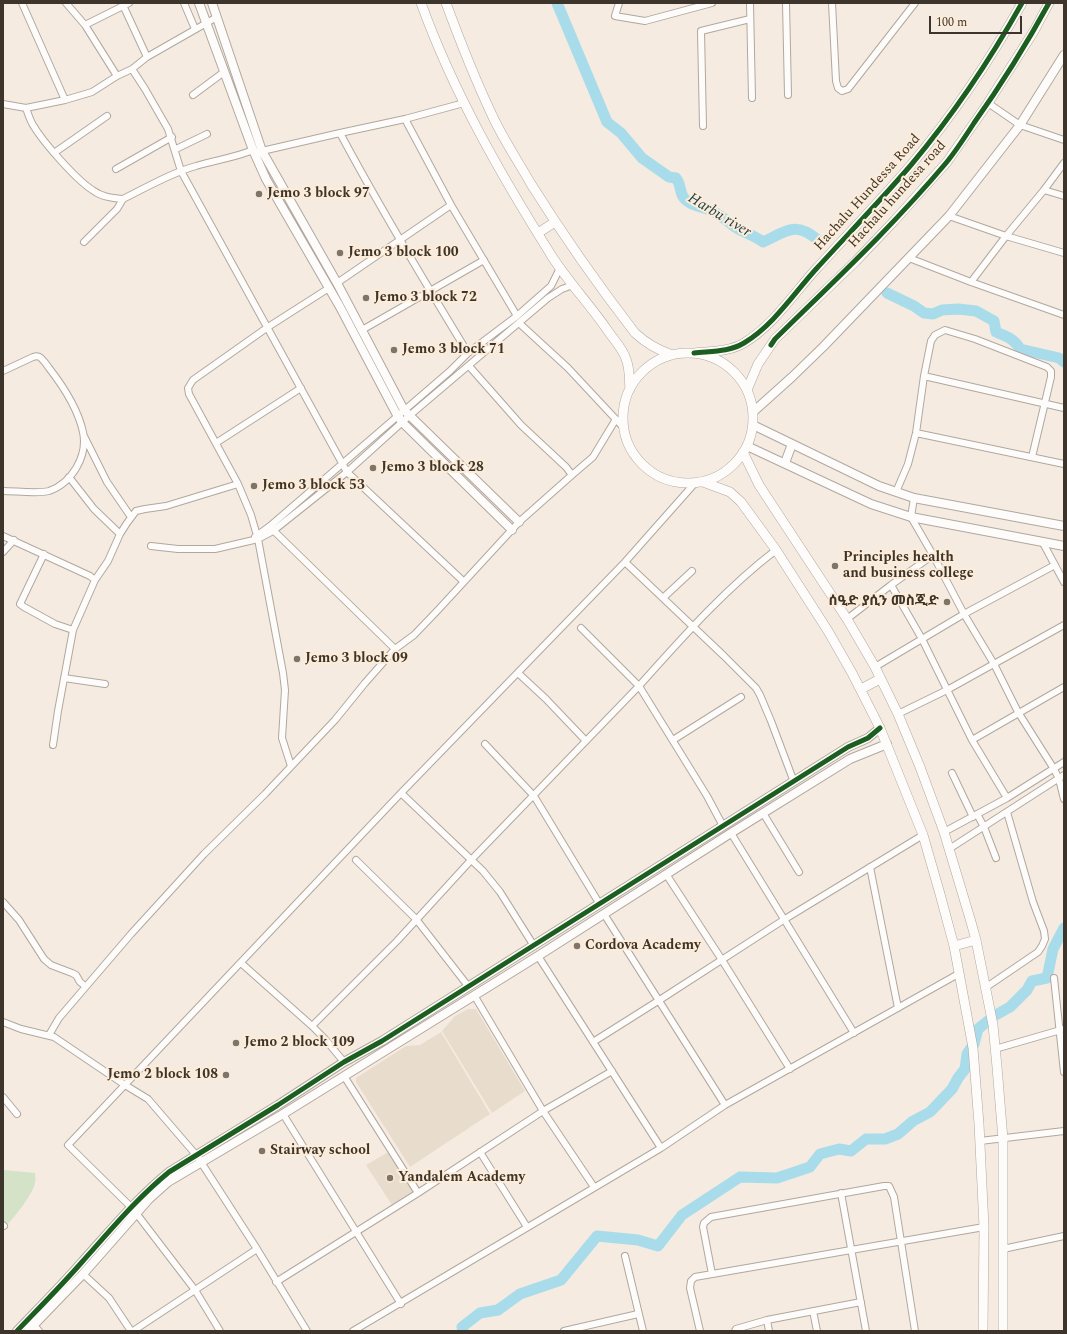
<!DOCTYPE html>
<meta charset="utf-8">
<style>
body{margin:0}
#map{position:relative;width:1067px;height:1334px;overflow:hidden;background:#f5ebe0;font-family:Spectral,serif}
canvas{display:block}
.frame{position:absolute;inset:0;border:4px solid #3d352b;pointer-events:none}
.scale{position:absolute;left:929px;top:16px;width:93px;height:18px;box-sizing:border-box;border:2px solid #3d352b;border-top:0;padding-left:5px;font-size:12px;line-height:14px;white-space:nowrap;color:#3d352b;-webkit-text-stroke:3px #fdecd8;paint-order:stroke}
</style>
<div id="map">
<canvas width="1067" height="1334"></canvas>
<div class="frame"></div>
<div class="scale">100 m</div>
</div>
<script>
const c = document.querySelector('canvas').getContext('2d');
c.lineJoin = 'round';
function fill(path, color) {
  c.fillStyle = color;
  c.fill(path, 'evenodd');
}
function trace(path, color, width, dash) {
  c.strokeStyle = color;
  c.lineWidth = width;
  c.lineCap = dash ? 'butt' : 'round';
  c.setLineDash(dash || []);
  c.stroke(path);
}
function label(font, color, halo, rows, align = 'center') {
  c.font = font + ' Spectral,"Noto Sans Ethiopic",serif';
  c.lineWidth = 4;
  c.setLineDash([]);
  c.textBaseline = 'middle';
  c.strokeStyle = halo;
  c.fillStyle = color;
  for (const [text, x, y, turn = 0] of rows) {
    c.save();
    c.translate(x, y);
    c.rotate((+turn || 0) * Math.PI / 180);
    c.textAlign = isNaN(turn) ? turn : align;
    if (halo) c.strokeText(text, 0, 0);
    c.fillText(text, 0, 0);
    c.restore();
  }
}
const education = new Path2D(`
 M468 1009H476L525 1091 492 1113 442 1031 455 1016Z
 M441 1032 490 1114 410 1167 356 1082V1078L406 1046 420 1045Z
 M390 1151 414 1191 392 1205 366 1165Z`);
const green = new Path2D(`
 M3 1170 35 1173C35 1176 36 1180 35 1183 33 1194 12 1221 3 1229Z`);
const river = new Path2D(`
 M557 3 607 122 621 133 642 158 669 177 676 178C682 186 679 192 684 198 690 206 704 207 712 211 721 215 728 222 735 227 744 233 754 235 763 242 787 231 795 221 818 240
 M887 293 914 306 924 313 933 314 942 310 958 309 976 311 994 321 996 332C1006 336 1015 339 1020 349L1059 358 1064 362
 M463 1331 462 1327 480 1313 498 1310 520 1294 561 1280 597 1236 638 1240 658 1246 682 1215 740 1177 777 1178 810 1167 820 1154 839 1149 851 1151 866 1139H885L898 1134 913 1121 930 1112 952 1089 958 1078 965 1069 967 1054 974 1044 978 1029 994 1016 1010 1007 1027 990 1032 981 1047 978 1053 949 1064 928`);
const street = new Path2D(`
 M22 3 65 100
 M66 3 85 25 117 76
 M122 3 147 57
 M184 3 195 29
 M619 3 615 16 645 21 712 3
 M750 3 752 98
 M786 3 788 95
 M832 3 836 81 838 88 842 91 848 89 915 3
 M85 25 129 3
 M132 69 145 89 168 129 181 171 347 472 463 581
 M193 95 224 72
 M988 103 1020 125 1064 140
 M3 104 26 108 65 100 92 92 117 76 132 69 147 57 217 17
 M26 108C28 114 30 120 33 125 43 142 77 181 94 191 102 197 113 198 123 199 147 187 171 173 196 166 215 160 234 158 253 150
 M405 119 451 205 517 316
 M703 126 701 31 750 19
 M340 133 405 119 464 103
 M176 149 207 134
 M262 151 340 133C380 208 424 281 468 353
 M54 153 107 116
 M1064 163 1044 190 1064 196
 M116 169 172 137
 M949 216 1006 236 1044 190
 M84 242 117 209 123 199
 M909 258 971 282 1064 315
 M971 282 1006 236 1064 253
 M337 283 451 205
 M519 323 568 368 624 428
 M362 330 484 260
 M3 371 33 357C36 356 39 356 41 358 44 361 47 365 49 368 63 386 78 409 83 432 88 456 72 483 49 491 38 494 15 491 3 491
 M924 376 1064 408
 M916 433 1064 464
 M84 436 107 482 131 517
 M216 443 301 388
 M572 475 593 457 616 419
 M69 477 94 509 120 534
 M896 492 908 464 916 433 924 376 931 341 935 335 945 330 975 339 1047 367 1051 371V377L1032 457
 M914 498 911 517 933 555 964 614 994 664 1018 712 1054 769 1059 779 1064 799
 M272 529 395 649
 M3 536 90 576 95 580
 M255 537 270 526 450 371 468 353 517 316 551 286 560 268
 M1043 543 1064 582
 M151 546 178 549H215L258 539 273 531 347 472 409 416 548 298 562 289 573 285
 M3 552 14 540
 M44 554 20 604 24 607 55 624 73 630
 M625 562 724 656 756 688 760 695 771 721 794 782
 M891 585 922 639 972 740 1007 798
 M663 598 692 571
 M847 619 891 585 933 555
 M581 628 639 686C682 638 725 589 776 550
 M875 667 964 614 1055 565
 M518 673 546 699 586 741
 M64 678 105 684
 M898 714 947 690 1064 625
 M673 740 741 697
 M972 740 1064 687
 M485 744 534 796 599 903
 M53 745 58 711 73 630 95 580 108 561 120 534 127 523 136 511 145 509 166 506 238 484
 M291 766 282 738 285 690 283 673 258 539 251 515 238 484 189 394 188 388 193 380 268 327 329 288
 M952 773 973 817
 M401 793 483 871 500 892 534 946
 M763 813 799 872
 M977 814 984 827 996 858
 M944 832 1007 798 1064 762
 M731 833 854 1033
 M949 849 1064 775
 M356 860 416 919 468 986
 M870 867 898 1008
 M666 874 722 960 790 1069
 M3 902 19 920 44 959 51 965 72 973 76 975 80 982 85 986
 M604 914 725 1105
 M538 956 661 1148
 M241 963 312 1026 325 1039 344 1062
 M1054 978 1064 1072
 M985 988 1038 952 1042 946 1045 939 1044 931 1033 902 1007 812
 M474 995 543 1111 594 1187
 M3 1022 21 1029 54 1037 125 1085 148 1099 197 1156 257 1249 307 1331
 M312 1026 397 941 472 859 639 686 707 796 723 826
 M49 1035 59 1018 131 934 204 854 265 794 335 720 365 683 395 649 414 635 438 610 519 522 572 475 566 467 521 425 469 366
 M593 1042 658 1001 785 919 923 835
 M995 1049 1064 1029
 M344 1076 418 1193
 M3 1097 17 1114
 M283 1114 401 1304
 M980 1141 1064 1131
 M480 1152 527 1227
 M841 1193 866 1331
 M131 1207 68 1145 401 793 625 562 695 483
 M136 1213 195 1290 220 1331
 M3 1225 4 1226
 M1003 1249 1064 1236
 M625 1256 643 1331
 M83 1274 109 1298 131 1331
 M712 1274 703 1227 704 1223 711 1217 884 1186H889L894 1197 915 1331
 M276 1282 418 1193 543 1111 612 1071
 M813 1311 817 1331
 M767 1320 769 1331
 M34 1325 39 1331
 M133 1331 257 1249
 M353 1331 661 1148 725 1105 960 973
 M564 1331 638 1314
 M700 1331 690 1288 691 1281 695 1277 984 1227
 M735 1331 736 1329 767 1320 861 1302`);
const secondary = new Path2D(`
 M199 3 253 150 266 179 340 307 397 415 403 423 512 530
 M212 3 262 151 337 283 404 410 519 522
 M753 412 792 377 823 347 949 216 1020 125 1064 55
 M753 425 879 486 914 498 1064 526
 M747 446 871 504 911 517 1064 546
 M785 463 792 444
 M17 1331C39 1308 61 1286 82 1262 110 1231 136 1199 169 1172L278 1105 344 1062 382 1041 848 747 868 738 880 728
 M28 1331 83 1274 149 1199 168 1182 283 1114 538 956 731 833 850 759 887 744`);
const primary = new Path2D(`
 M421 3C454 94 502 177 553 258 570 284 591 306 608 331 614 340 623 349 626 359 630 368 629 379 630 389
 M446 3C460 41 475 79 492 115 503 139 518 161 531 184 563 235 598 285 635 333 647 344 657 349 672 355
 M538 233 555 222
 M694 353C711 351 729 352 744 343 774 325 794 293 817 268 849 233 881 200 911 165 953 115 990 60 1022 3
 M623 418a65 65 0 1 1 130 0a65 65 0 1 1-130 0Z
 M747 390 758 364 775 339 856 261 895 220 947 162 988 103 1034 31 1049 3
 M743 452 759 485 847 619 875 667 898 714 920 767 944 832 971 922 976 940 993 1025 997 1067 1003 1139V1331
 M703 482 730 492 741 502 776 550 828 631 852 673 880 728 923 835 940 894 954 946 973 1048 979 1124 984 1227 983 1331
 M861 689 880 679
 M954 946 976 940`);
const cycleway = new Path2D(`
 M771 345 775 339C834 281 893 226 946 163 956 151 965 137 974 123 1001 85 1026 45 1049 3
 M694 353C711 351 729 352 744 343 774 325 794 293 817 268 849 233 881 200 911 165 953 115 990 60 1022 3
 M17 1331C39 1308 61 1286 82 1262 110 1231 136 1199 169 1172L278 1105 344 1062 382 1041 848 747 868 738 880 728`);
const markers = [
 [259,194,4,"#7d756a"],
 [340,253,4,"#7d756a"],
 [366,298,4,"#7d756a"],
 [394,350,4,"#7d756a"],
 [373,468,4,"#7d756a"],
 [254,486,4,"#7d756a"],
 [835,566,4,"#7d756a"],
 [947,602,4,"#7d756a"],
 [297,659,4,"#7d756a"],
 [577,946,4,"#7d756a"],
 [236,1043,4,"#7d756a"],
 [226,1075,4,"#7d756a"],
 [262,1151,4,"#7d756a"],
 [390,1178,4,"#7d756a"]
];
const streetNames = [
 ["Hachalu Hundessa Road",868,193,-48],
 ["Hachalu hundesa road",898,195,-48]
];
const poiNames = [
 ["Jemo 3 block 97",267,194],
 ["Jemo 3 block 100",348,253],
 ["Jemo 3 block 72",374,298],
 ["Jemo 3 block 71",402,350],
 ["Jemo 3 block 28",381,468],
 ["Jemo 3 block 53",262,486],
 ["Principles health",843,558],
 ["and business college",843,574],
 ["ሰዒድ ያሲን መስጂድ",939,602,"right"],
 ["Jemo 3 block 09",305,659],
 ["Cordova Academy",585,946],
 ["Jemo 2 block 109",244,1043],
 ["Jemo 2 block 108",218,1075,"right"],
 ["Stairway school",270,1151],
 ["Yandalem Academy",398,1178]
];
const waterNames = [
 ["Harbu river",719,216,31]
];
fill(education, '#e8dccd');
fill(green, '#d4e2c8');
trace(river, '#a8dceb', 11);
trace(street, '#b0a89f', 8);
trace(secondary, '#b0a89f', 10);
trace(primary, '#b0a89f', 10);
trace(street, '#fefcfa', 6);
trace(secondary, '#fefcfa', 8);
trace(primary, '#fefcfa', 9);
trace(cycleway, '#1b5e20', 5);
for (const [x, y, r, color] of markers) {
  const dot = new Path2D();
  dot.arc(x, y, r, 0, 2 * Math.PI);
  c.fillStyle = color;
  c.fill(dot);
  trace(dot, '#fdecd8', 1.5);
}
label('14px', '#3d352b', '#fdecd8', streetNames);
label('bold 14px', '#3d352b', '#fdecd8', poiNames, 'left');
label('italic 15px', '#1c404c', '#fdecd8', waterNames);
</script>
